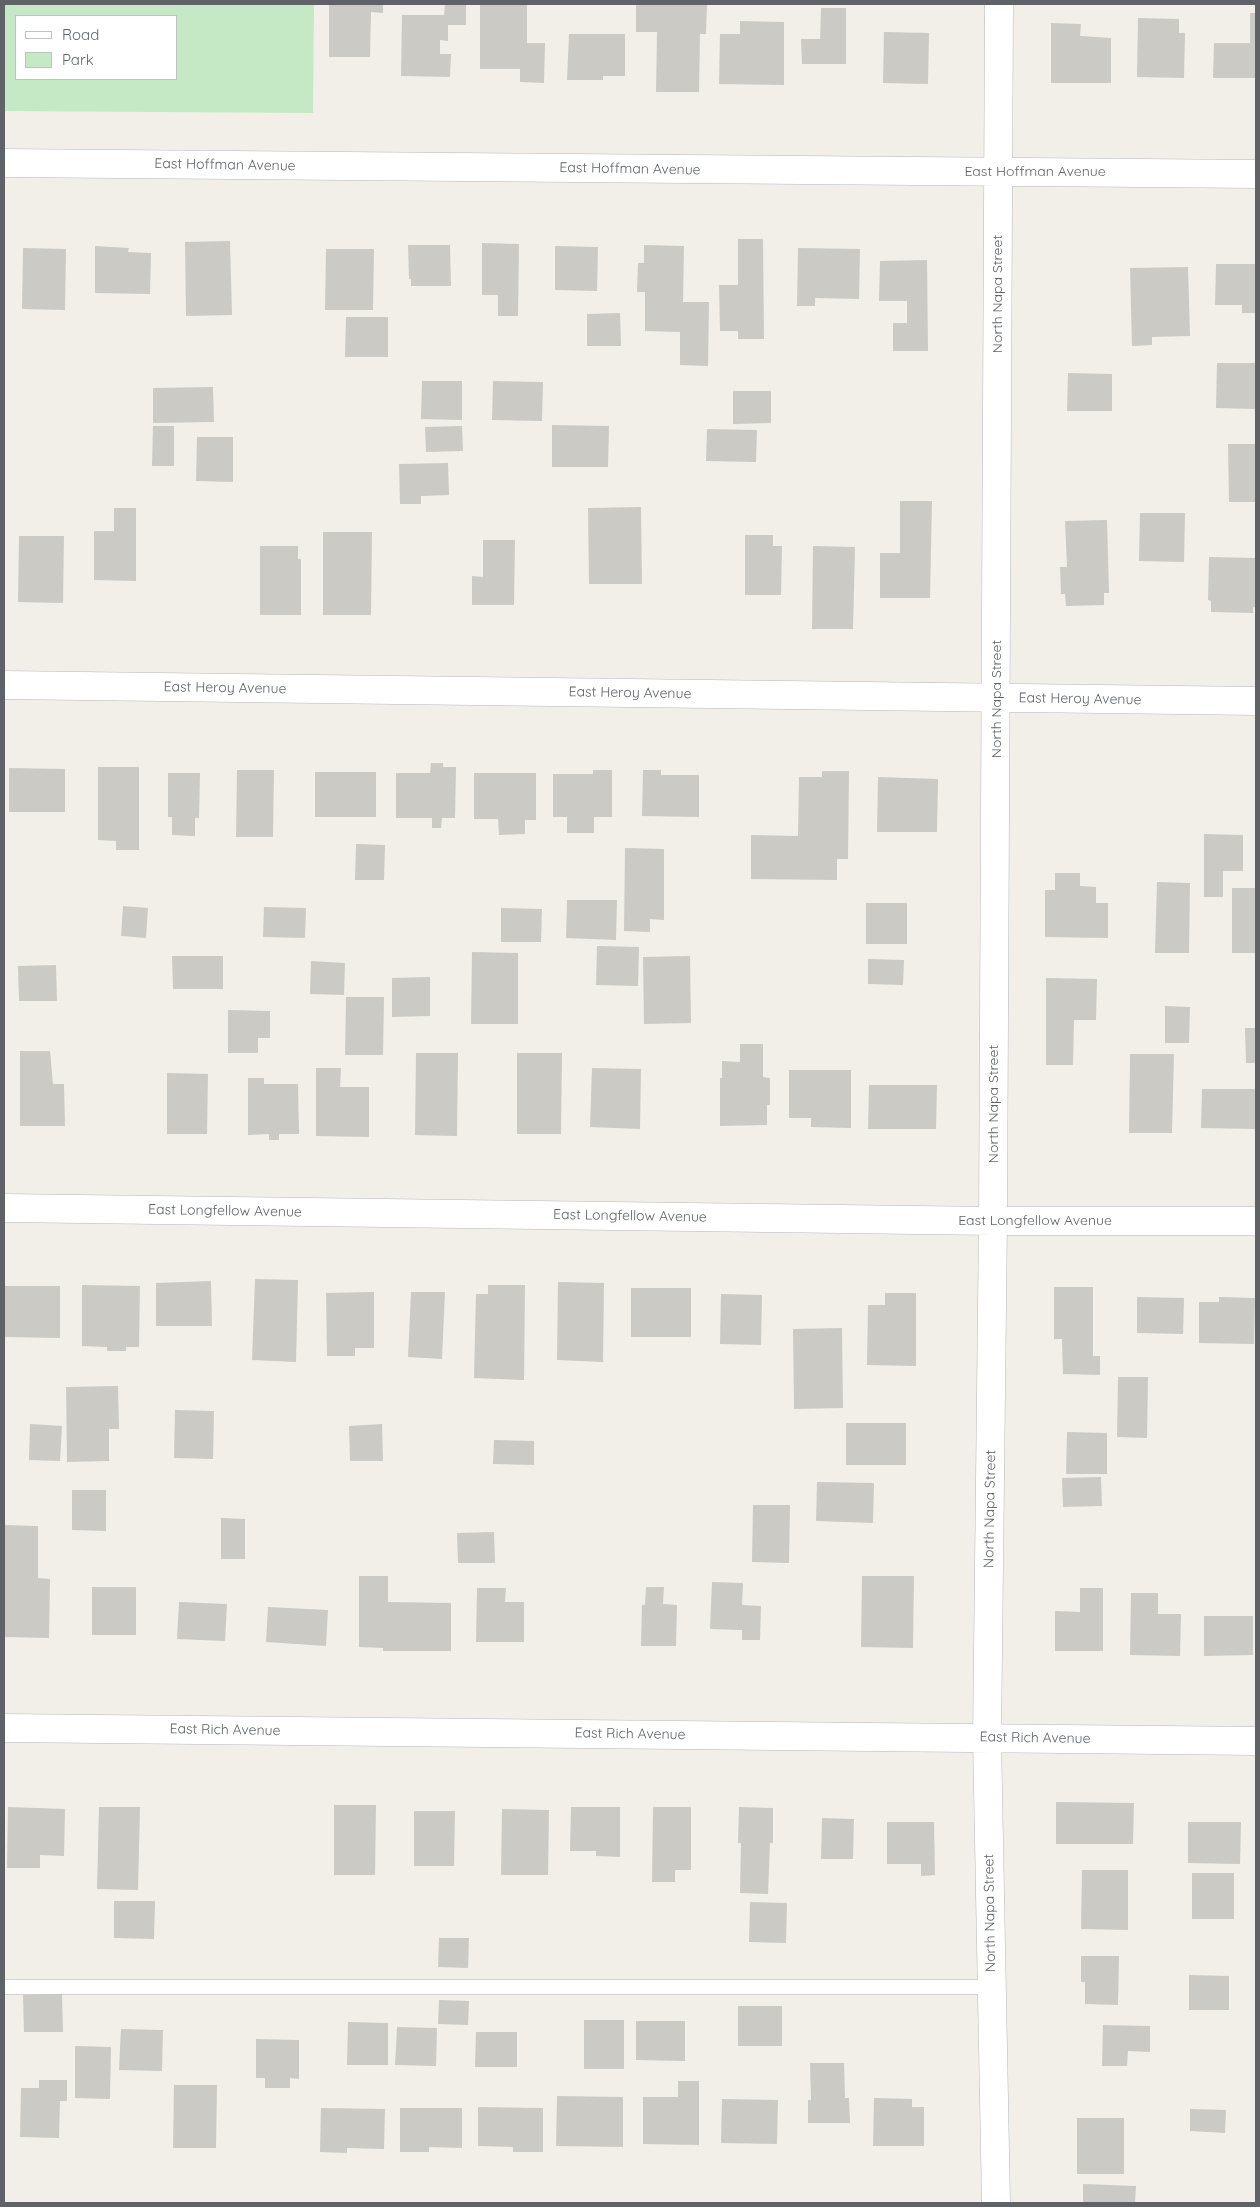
<!DOCTYPE html>
<style>
body{margin:0}
#map{position:relative;width:1260px;height:2207px;overflow:hidden;background:#f1efe8;font-family:Quicksand,sans-serif}
canvas{display:block}
.frame{position:absolute;inset:0;border:5px solid #5f6368;pointer-events:none}
.legend{position:absolute;left:15px;top:15px;width:162px;height:65px;box-sizing:border-box;background:#fff;border:1px solid #bfc1c3;margin:0;padding:6px 9px;list-style:none;font-size:15px;color:#5f6368}
.legend li{display:flex;align-items:center;gap:10px;height:25px}
.legend b{width:25px;border:1px solid #bfc1c3}
</style>
<div id="map">
<canvas width="1260" height="2207"></canvas>
<div class="frame"></div>
<ul class="legend">
<li><b style="height:6px;background:#fff"></b>Road</li>
<li><b style="height:14px;background:#c5e8c5"></b>Park</li>
</ul>
</div>
<script>
const c = document.querySelector('canvas').getContext('2d');
c.lineJoin = 'round';
function fill(path, color) {
  c.fillStyle = color;
  c.fill(path, 'evenodd');
}
function trace(path, color, width, dash) {
  c.strokeStyle = color;
  c.lineWidth = width;
  c.lineCap = dash ? 'butt' : 'round';
  c.setLineDash(dash || []);
  c.stroke(path);
}
function label(font, color, halo, rows, align = 'center') {
  c.font = font + ' Quicksand,sans-serif';
  c.lineWidth = 4;
  c.setLineDash([]);
  c.textBaseline = 'middle';
  c.strokeStyle = halo;
  c.fillStyle = color;
  for (const [text, x, y, turn = 0] of rows) {
    c.save();
    c.translate(x, y);
    c.rotate((+turn || 0) * Math.PI / 180);
    c.textAlign = isNaN(turn) ? turn : align;
    if (halo) c.strokeText(text, 0, 0);
    c.fillText(text, 0, 0);
    c.restore();
  }
}
const green = new Path2D(`
 M4 4H314L313 113 4 111ZM16 16H176V79H16Z`);
const building = new Path2D(`
 M329 4H383V13L371 12 370 57H329Z
 M445 4H466V25H448V41L440 40V54H451L450 77 401 76 402 15H444Z
 M480 4H527V43H545L544 83 520 82V69H480Z
 M636 4H707L706 34H700L699 92H656L657 32H636Z
 M821 8H846V64H802L801 39H820Z
 M1250 13H1256V78H1213L1214 43H1250Z
 M1138 18 1179 19V33H1185L1184 78 1137 77Z
 M740 21 784 22V85L719 84 720 34H740Z
 M1051 23 1081 24 1080 36 1111 38V83H1051Z
 M884 32 929 33 928 84 883 83Z
 M569 34H625V76H603V80H567Z
 M738 239H763L764 339H738V331H720L719 285H738Z
 M230 241 232 315 186 316 185 242Z
 M482 243 519 244 518 316H498V295H482Z
 M408 245H450L451 286H411V279H409Z
 M644 245 684 246 683 302H709L708 366 680 365V332L645 331V292H637L638 263H644Z
 M95 246 129 248 128 252 151 253 150 294 95 293Z
 M555 246 598 247 597 291 555 290Z
 M23 248 66 249 65 310 22 309Z
 M798 248 860 249 859 299 815 298V306H797Z
 M326 249H374L373 310H325Z
 M927 260 928 351H893V323H907V301H879L880 261Z
 M1216 264H1256V313H1242V305H1215Z
 M1188 267 1190 336 1152 337V345L1132 346 1130 268Z
 M620 313 621 346H587V314Z
 M346 317H388V357H345Z
 M1217 363H1256V409L1216 408Z
 M1068 373 1112 374V411H1067Z
 M422 381H462V420L421 419Z
 M493 381 543 382 542 421 492 420Z
 M213 387 214 422 153 423V388Z
 M733 391H771V423L733 424Z
 M552 425 609 426 608 467H552Z
 M153 426H174V466H152Z
 M462 426 463 451 426 452 425 427Z
 M707 429 757 430 756 462 706 461Z
 M197 437H233V482L196 481Z
 M1228 444H1256V502H1229Z
 M448 463 449 495 421 496V504H400L399 464Z
 M900 501H932L930 598H880V553H900Z
 M641 507 642 584H589L588 508Z
 M114 508H136V581L94 580V531H114Z
 M1140 513H1185L1184 562 1139 561Z
 M1107 520 1109 593H1104V605L1066 606 1065 594H1061L1060 567H1067L1065 521Z
 M323 532H372L371 615H323Z
 M745 535H773V546H782L781 595H745Z
 M19 536H64L63 603 18 602Z
 M483 540H515L514 605H472V576L483 577Z
 M260 546H298V559H301V615H260Z
 M813 546 855 547 853 629H812Z
 M1209 557 1256 558V607H1253V613L1211 612V601L1208 600Z
 M431 763H443V767H456L455 818H442L441 828H432V818H396V773H430Z
 M98 767H139V850H116V841L98 840Z
 M9 768 65 769V812H9Z
 M237 770H274L273 837H236Z
 M593 770H612V817H594V833H567V817H553V774H593Z
 M643 770H661V775H699V817L642 816Z
 M822 771H849L848 859H837V880L751 879V835L798 836 799 777H822Z
 M315 772H376V817H315Z
 M168 773H200L199 818H195V836L172 835V817H168Z
 M474 773H536V820H525V834L499 835 498 819H474Z
 M878 777 938 779 937 832H877Z
 M1204 834 1243 835V871H1223V897H1204Z
 M356 844 385 845 384 880H355Z
 M625 848 664 849V920L650 919V932L624 931Z
 M1055 873H1080V886L1096 887V903H1108V938L1045 937V890H1055Z
 M1157 882 1190 883 1189 953H1155Z
 M1232 888H1256V953H1232Z
 M567 900H617L616 940 566 938Z
 M866 903H907V944H866Z
 M123 906 148 908 146 938 121 936Z
 M264 907 306 908 305 938 263 937Z
 M501 908 542 909 541 942H501Z
 M597 946 639 947 638 986 596 985Z
 M472 952 518 953V1024H471Z
 M172 956H223V989H173Z
 M690 956 691 1023 644 1024 643 957Z
 M868 959 904 960 903 985 868 984Z
 M311 961 345 963 344 995 310 994Z
 M56 965 57 1001H19L18 966Z
 M430 977V1016L392 1017V978Z
 M1046 978 1097 979 1096 1020H1074L1073 1065H1046Z
 M346 997H384L383 1055H345Z
 M1165 1006 1190 1007 1189 1043H1165Z
 M228 1010 270 1011V1038H258V1053H228Z
 M1245 1028H1256V1063H1246Z
 M740 1044H763V1077L770 1078V1105H767V1125L720 1126V1078H722V1061L740 1062Z
 M20 1051H50L53 1084H64L65 1126H20Z
 M416 1053H458L457 1136 415 1135Z
 M517 1053H562L561 1134H517Z
 M1130 1054H1174L1172 1133H1129Z
 M316 1068H341L340 1087H369V1137L316 1136Z
 M592 1068 641 1069 640 1129 590 1127Z
 M789 1070H851V1128L811 1127V1118H789Z
 M167 1073 208 1074 207 1134H167Z
 M248 1078H264V1084H298L299 1134H279V1140H269V1134L248 1135Z
 M869 1085H937L936 1129H868Z
 M1202 1089H1256V1129L1201 1128Z
 M255 1279 298 1280 296 1362 252 1360Z
 M211 1281 212 1326H156V1283Z
 M558 1282 604 1283 603 1362 557 1360Z
 M82 1285 140 1286 139 1347H126V1351H107V1347L82 1346Z
 M488 1285H525L524 1380 474 1378 476 1294H488Z
 M4 1286H60V1338L4 1337Z
 M1054 1287H1093V1356H1100V1375L1063 1374 1062 1339H1054Z
 M631 1288H691V1337H631Z
 M374 1292V1348H355V1356H327L326 1293Z
 M411 1292H445L442 1359 408 1357Z
 M885 1293H916V1366L867 1365 868 1305H885Z
 M721 1294 762 1295 761 1345 720 1344Z
 M1137 1297 1184 1298 1183 1334 1137 1333Z
 M1219 1297 1255 1298 1254 1344 1199 1343V1302H1219Z
 M842 1328 843 1408 794 1409 793 1329Z
 M1118 1377H1148L1147 1438 1117 1437Z
 M118 1386 119 1429H109V1461L67 1462 66 1387Z
 M175 1410 214 1411 213 1459 174 1458Z
 M846 1423H906V1465H846Z
 M30 1424 62 1426 60 1461 29 1460Z
 M382 1424 383 1461H350L349 1426Z
 M1067 1432 1107 1433V1474H1066Z
 M494 1440 534 1441V1465L493 1464Z
 M1101 1477 1102 1506 1063 1507 1062 1478Z
 M817 1482 874 1483 873 1523 816 1521Z
 M72 1490H106V1531L72 1530Z
 M753 1505H790L789 1563 752 1562Z
 M221 1518 245 1519V1559H221Z
 M4 1525 38 1526V1578L50 1579 49 1638 4 1637Z
 M494 1532 495 1563H458L457 1533Z
 M359 1576H388V1602L451 1603V1651H383V1648L359 1647Z
 M862 1576H914L913 1648 861 1647Z
 M712 1582 743 1583 742 1605 761 1606 760 1640H742V1630L710 1629Z
 M92 1587H136V1635H92Z
 M646 1587H664L663 1604 677 1605 676 1646H641L642 1605H645Z
 M477 1588H506L505 1602H524V1642H476Z
 M1080 1588H1103V1651H1055V1611L1080 1612Z
 M1131 1593H1158V1614H1181L1180 1656 1130 1655Z
 M179 1602 227 1604 225 1641 177 1639Z
 M268 1607 328 1610 326 1646 266 1642Z
 M1204 1616H1253V1655L1204 1656Z
 M1056 1802 1134 1803 1133 1844H1056Z
 M334 1805H376L375 1875H334Z
 M8 1807 65 1809 64 1856 40 1855V1868H7Z
 M99 1807H140L138 1890 97 1889Z
 M571 1807H620V1857L596 1856V1851H570Z
 M653 1807H691V1870H675V1882H652Z
 M739 1807 773 1808V1843H770L768 1894 740 1893 741 1843H738Z
 M502 1809 549 1810 548 1875H501Z
 M414 1811H455L454 1866H414Z
 M822 1818 854 1819 853 1859H821Z
 M887 1822H934L935 1875 921 1876V1864H887Z
 M1188 1822H1241L1240 1864 1188 1863Z
 M1082 1870H1128V1930L1081 1929Z
 M1192 1873H1234V1919H1192Z
 M114 1901H155L154 1939 114 1938Z
 M750 1902 787 1903 786 1943 749 1942Z
 M439 1938H469L468 1968 438 1967Z
 M1081 1956H1119L1118 2005 1085 2004V1982H1081Z
 M1189 1975 1229 1976V2010H1189Z
 M62 1994 63 2032H24L23 1995Z
 M439 2000 469 2001 468 2025 438 2024Z
 M738 2006H782V2046H738Z
 M584 2020H624V2069H584Z
 M636 2021H685V2061L636 2060Z
 M348 2022 388 2023V2065H347Z
 M1103 2025 1150 2026V2052L1128 2051 1127 2066H1102Z
 M397 2027 437 2028 436 2066 395 2065Z
 M121 2029 163 2030 162 2071 119 2070Z
 M476 2032H517V2067H475Z
 M256 2039 299 2040V2079L290 2078V2088H265V2078H256Z
 M75 2046 111 2047 110 2099 75 2098Z
 M810 2063H844L845 2098H849L850 2123H808V2100H811Z
 M39 2080H67V2101H60L59 2138 20 2137 21 2088H39Z
 M678 2081H699V2145L643 2144V2097H678Z
 M174 2085H217L216 2148H173Z
 M557 2096 623 2097V2147L556 2146Z
 M874 2098 912 2099V2107H924V2146H873Z
 M722 2099 778 2100 777 2144 721 2143Z
 M478 2107 543 2108V2152H513V2147L478 2146Z
 M321 2108 385 2109 384 2149 347 2148V2153L320 2152Z
 M400 2108H462V2148L429 2147V2152H400Z
 M1190 2109 1226 2110 1225 2133 1190 2131Z
 M1077 2118H1124V2174H1077Z
 M1083 2184 1136 2186 1135 2203H1083Z`);
const lane = new Path2D(`
 M4 1987H992`);
const street = new Path2D(`
 M4 163 1256 174
 M4 685 1256 701
 M4 1208 993 1221H1256
 M4 1728 1256 1741
 M996 2203 987 1738 993 1221 999 4`);
const streetNames = [
 ["East Hoffman Avenue",225,165,1],
 ["East Hoffman Avenue",630,169,1],
 ["East Hoffman Avenue",1035,172],
 ["North Napa Street",998,294,-90],
 ["East Heroy Avenue",225,688,1],
 ["East Heroy Avenue",630,693,1],
 ["North Napa Street",997,699,-90],
 ["East Heroy Avenue",1080,699,1],
 ["North Napa Street",994,1104,-90],
 ["East Longfellow Avenue",225,1211,1],
 ["East Longfellow Avenue",630,1216,1],
 ["East Longfellow Avenue",1035,1221],
 ["North Napa Street",990,1509,-89],
 ["East Rich Avenue",225,1730,1],
 ["East Rich Avenue",630,1734,1],
 ["East Rich Avenue",1035,1738,1],
 ["North Napa Street",990,1913,-91]
];
fill(green, '#c5e8c5');
fill(building, '#cccac5');
trace(lane, '#b5b8bc', 15);
trace(street, '#b5b8bc', 29);
trace(lane, '#fff', 14);
trace(street, '#fff', 28);
label('14px', '#5f6368', '#fff', streetNames);
</script>
